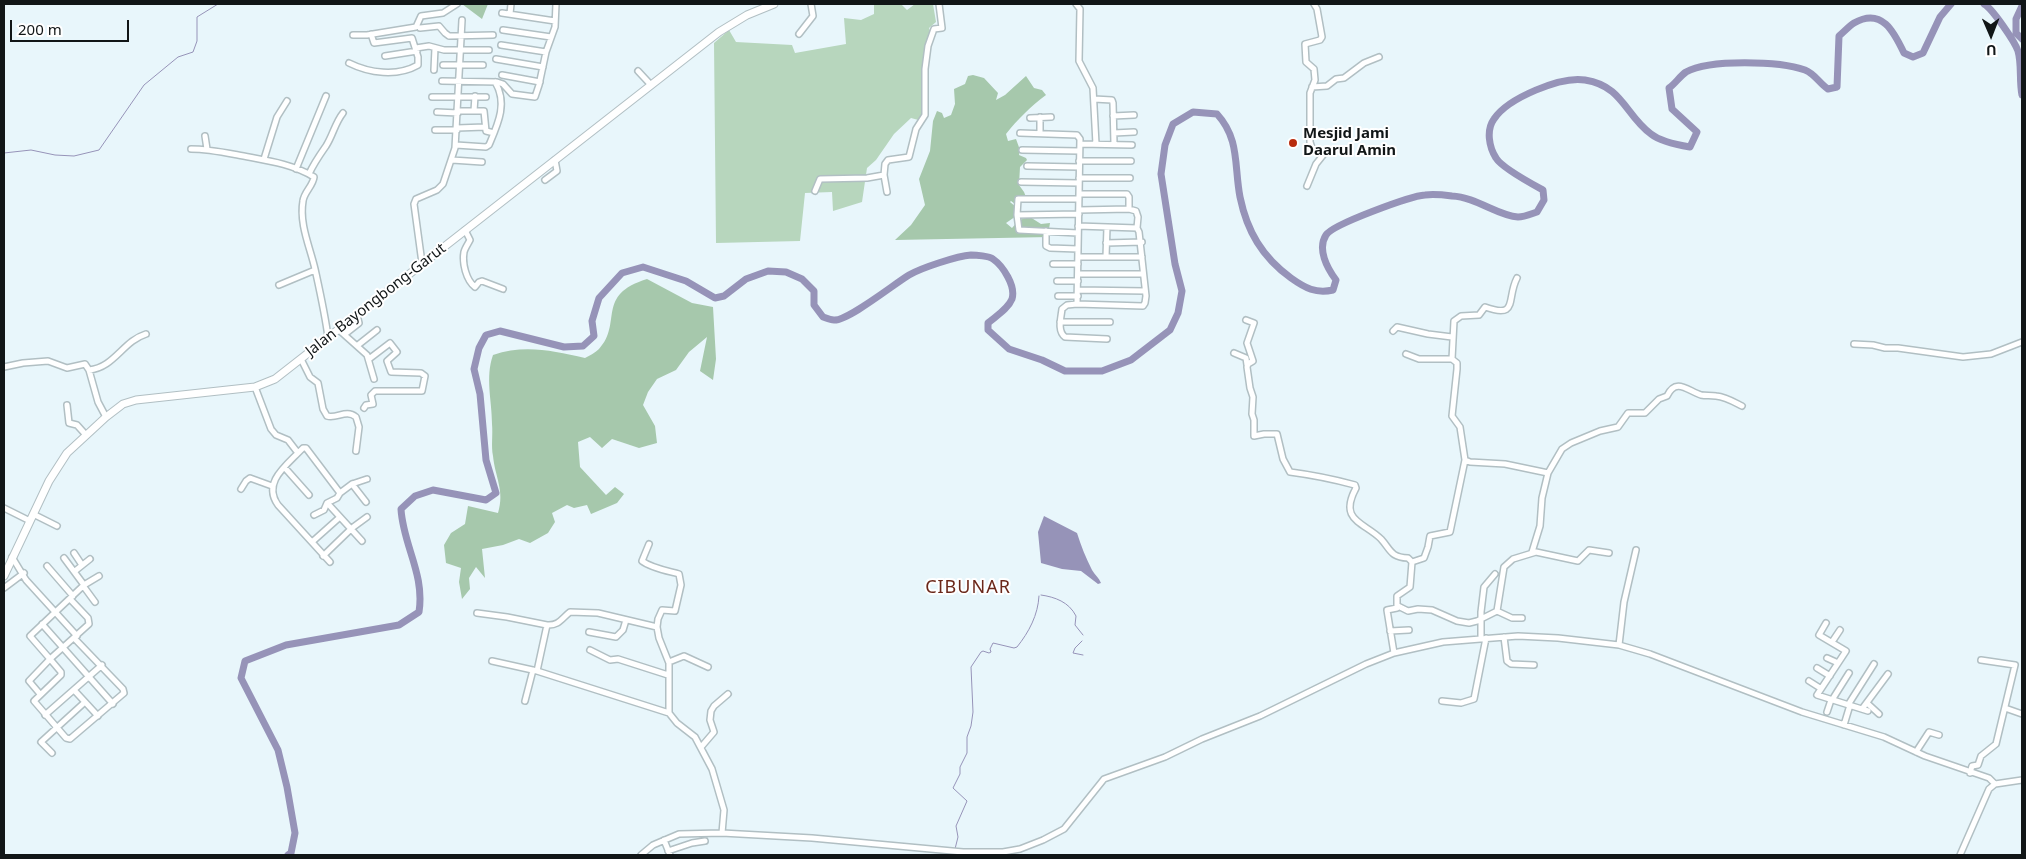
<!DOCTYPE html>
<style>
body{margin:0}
#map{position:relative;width:2026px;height:859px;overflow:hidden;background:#e8f6fb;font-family:"Noto Sans",sans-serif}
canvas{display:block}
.frame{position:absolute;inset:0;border:5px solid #111617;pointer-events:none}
.north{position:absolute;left:1966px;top:10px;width:50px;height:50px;-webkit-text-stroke:4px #fff;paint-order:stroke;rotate:179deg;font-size:14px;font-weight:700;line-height:20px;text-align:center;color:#111617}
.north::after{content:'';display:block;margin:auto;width:18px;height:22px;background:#111617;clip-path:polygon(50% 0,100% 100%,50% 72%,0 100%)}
.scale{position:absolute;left:10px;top:20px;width:119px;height:22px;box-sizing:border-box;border:2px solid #111617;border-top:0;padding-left:6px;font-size:15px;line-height:18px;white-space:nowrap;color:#111617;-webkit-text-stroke:4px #fff;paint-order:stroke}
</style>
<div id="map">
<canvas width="2026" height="859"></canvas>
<div class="frame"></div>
<div class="north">U</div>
<div class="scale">200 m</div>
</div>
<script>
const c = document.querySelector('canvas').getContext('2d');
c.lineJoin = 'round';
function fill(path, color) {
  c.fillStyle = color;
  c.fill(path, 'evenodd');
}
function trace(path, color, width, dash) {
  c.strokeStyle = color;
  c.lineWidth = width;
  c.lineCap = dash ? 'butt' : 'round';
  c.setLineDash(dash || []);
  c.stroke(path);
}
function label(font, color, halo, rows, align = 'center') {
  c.font = font + ' "Noto Sans",sans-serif';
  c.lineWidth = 4;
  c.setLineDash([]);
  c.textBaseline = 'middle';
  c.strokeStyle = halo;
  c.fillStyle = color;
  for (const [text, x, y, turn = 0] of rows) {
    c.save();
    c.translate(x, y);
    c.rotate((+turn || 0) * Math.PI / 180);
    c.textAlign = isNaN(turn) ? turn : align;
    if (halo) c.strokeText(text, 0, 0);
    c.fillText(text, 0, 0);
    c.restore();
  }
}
const green = new Path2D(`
 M874 4H901L907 10 915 4H933L936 22 929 28 932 36 928 46 922 121 911 118 894 134 876 160 867 168 862 202 833 211 832 192 805 193 800 241 716 243 714 43 729 30 736 42 792 45 795 53 846 44 844 18 861 20 874 14Z`);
const forest = new Path2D(`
 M462 4H488L482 19Z
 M973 75 984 78 998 93 996 100 1005 95 1026 76 1034 88 1042 90 1046 95C1031 106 1017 120 1006 134L1008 141 1016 139 1020 150 1019 155 1026 158 1027 160 1020 167 1019 185 1024 192 1028 202 1020 201 1015 204 1011 201 1010 202 1022 212 1006 223 1012 228 1019 220 1030 217 1041 224 1050 223 1048 235 1050 237 895 240 911 225 925 205 919 179 930 151 933 121 937 111 942 113 944 118 951 115 955 104 954 89 965 84 968 76Z
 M647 279 692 303 713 307 716 359 713 380 700 371 707 337 689 352 676 370 657 379 648 392 643 405 655 426 657 443 639 448 612 439 602 448 590 437 578 442 580 467 606 495 615 487 624 494 617 503 591 514 587 505 574 508 567 505 552 513 555 522 548 533 530 543 519 539 503 545 482 549 485 578 476 567 469 578 470 589 462 599 459 582 461 568 446 563 444 545 451 533 465 524 468 506 498 513C505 491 495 477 493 456 491 446 493 435 492 424 492 400 485 378 493 355 525 344 553 351 585 358 589 356 595 353 599 349 623 323 595 295 647 279Z`);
const water = new Path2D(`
 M1044 516 1077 533C1081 546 1086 558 1092 570 1095 575 1099 578 1101 583L1098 584 1081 571 1062 569 1041 563 1038 532Z`);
const stream = new Path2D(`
 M4 153 31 150 55 155 74 156 99 150 144 85 178 57 193 52 197 41V17L218 4
 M1041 595C1055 597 1069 602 1076 616L1075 625 1083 635
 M1082 641 1075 648 1073 653 1083 655
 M955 849 958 837 956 826 967 801 953 788 960 774V767L967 753V737L971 726 973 712 971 667 981 652 983 651 989 653 991 652 990 649 993 643 1014 648 1017 647C1029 632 1038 615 1039 596`);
const river = new Path2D(`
 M1984 4C1992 8 2015 42 2018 51 2022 65 2019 81 2022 95
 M2022 6 2016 19V33L2022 39
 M288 855 291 853 295 833 287 787 278 750 241 678 245 661 286 645 399 625 419 612C425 574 403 545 401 509L415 496 433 490 486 500 496 493 486 460 480 394 474 369 479 348 486 335 500 331 564 347 583 346 594 336 592 321 599 298 622 273 643 267 686 281 715 298 724 296 746 279 768 271 786 272 802 279 814 291V305L823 317C826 318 830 320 834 320 848 321 894 284 909 275 921 268 957 256 971 255 976 255 989 256 993 259 1003 266 1016 286 1012 299 1008 309 996 316 988 323V330L1009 349 1042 360 1065 371H1102L1131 360 1170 330 1178 313 1182 291 1175 264 1161 174 1165 145 1173 124 1193 112 1217 114C1240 139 1234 166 1240 197 1247 231 1262 257 1291 278 1305 288 1316 294 1333 290L1336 280C1327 268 1317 249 1326 235 1333 224 1411 196 1425 195 1434 194 1444 195 1452 196 1476 197 1498 216 1518 217 1524 217 1531 214 1537 212L1544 200 1543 190C1532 184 1502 168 1496 158 1489 147 1486 130 1494 119 1508 98 1561 76 1585 80 1623 86 1625 115 1651 134 1661 142 1678 145 1690 147L1697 132 1672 109 1669 88C1675 84 1680 76 1686 72 1709 59 1780 61 1805 70 1815 74 1819 83 1828 89L1837 87 1839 36C1844 32 1849 26 1854 23 1882 7 1894 32 1904 53L1913 57 1923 53 1940 17 1951 4`);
const minor = new Path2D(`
 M1076 4 1080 9 1079 61 1093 88 1096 144
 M502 13 555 21
 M510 14 511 4
 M420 28 439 26 445 33 449 36 493 35
 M503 30 551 37
 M799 34 813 16 811 4
 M353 35H367L416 27 421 16 443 13 457 4
 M501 45 546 52
 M416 48 429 46 444 50H489
 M385 56 417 51
 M496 59 543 67
 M349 63C369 73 397 77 418 65V57L412 38 374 43 371 34
 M443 65H483
 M434 70 435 48
 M638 71 651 85
 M502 75 540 82
 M442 81 497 82 503 84 512 94 535 97 539 85 546 52 555 27 556 4
 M1312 87 1327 86 1336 79 1344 78 1364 63 1379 57
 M432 97H486
 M1094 99 1112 100 1113 103 1114 144
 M458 111H484L486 131 494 133
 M474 111 475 96
 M437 112 458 113
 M1113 116 1134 115
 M1030 118 1051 117
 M457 128 485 127
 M435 130H457
 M1020 133 1077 135 1080 139 1077 304
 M1040 133V117
 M1114 133 1134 132
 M205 136 207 149
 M1080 144 1132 145
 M456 145 486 147 489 145C498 124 508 103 495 82
 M191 149C207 149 222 152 238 155 263 160 291 163 314 177 313 186 304 192 303 201 299 224 310 247 315 269 320 292 325 314 328 337
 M1022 150 1079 151
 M264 159 277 117 287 101
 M452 160 482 162
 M1079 161H1131
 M1027 166 1079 167
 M296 169 326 96
 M309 174C314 163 319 156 326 146 333 135 335 123 343 113
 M884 175 887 192
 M1079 178H1130
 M545 180 557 171 555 160
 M1021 182 1079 183
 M1307 186 1316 164 1324 154 1312 148 1310 142V93L1315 80 1314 69 1306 62 1305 44 1320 40 1322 37 1317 9 1314 4
 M815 191 820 179 867 178 884 175 885 164 888 160 909 157 916 129 925 115V69L928 46 934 29 942 28 939 4
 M1079 194H1127L1129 197V209
 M1079 210 1129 209 1136 211 1138 217 1137 228
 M1017 215 1018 199H1079
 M1078 226 1137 228 1139 232 1146 296 1145 303 1143 306 1077 304 1067 305 1062 309C1061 318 1057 331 1065 337L1107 339
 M465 230 470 240C468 244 465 248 464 252 462 263 466 280 475 287L479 282 482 281 503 289
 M1046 231V246L1050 248 1078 249
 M1078 233 1019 230 1017 215 1079 214
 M1106 243 1142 242
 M1078 257H1142
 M1106 257 1107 227
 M422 263 414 204 416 199 437 190 443 184 455 148 462 20
 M1053 264H1078
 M1078 274H1143
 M1057 281H1078
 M279 285 315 270
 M1078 290 1145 291
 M1058 296H1078
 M1246 320 1254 323 1247 343 1253 361 1248 364 1247 367 1250 388 1253 397 1252 414 1254 420V436L1264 434H1277L1283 459 1290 472C1313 475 1333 479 1355 485L1356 488C1338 521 1364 522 1381 539 1391 550 1390 557 1408 558L1412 562 1410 587 1397 596V608L1387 610 1394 653
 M1060 322H1110
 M339 330 367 355 374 379
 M1393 331 1397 327 1428 334 1452 337
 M345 334 359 323 357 315
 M1854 344 1873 345 1885 348H1898L1963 357 1991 354 2022 342
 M358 345 377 330
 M1234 353 1246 358 1247 365
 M1406 354 1419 359H1452
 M301 359 310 377 318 383 323 409 327 416C337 419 346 409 356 417L359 427 356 451
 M4 367 23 363 48 361 67 368 85 364 89 370 98 402 106 417
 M89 370C114 368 123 341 146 334
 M255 387 271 429 276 435 288 440 298 453 303 448H306L340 493 352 484 367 479
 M67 405 69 423 77 425 86 435
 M364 408 366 405 373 404 371 395 375 391H422L425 376 421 373 391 372 387 361 397 352 390 343 369 359
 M298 453C283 468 263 484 278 505L330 562
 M1465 460 1470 462 1505 464 1548 473
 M285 468 309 495
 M352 484 366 502
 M241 489 246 481 250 478 272 486
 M330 506 362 541
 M4 508 30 521
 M33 514 57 526
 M314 515 324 510 327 503 337 498 340 493
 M312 542 340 517
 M649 544 642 561C651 568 668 571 679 574L681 585 675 611 662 610 658 619 657 627 659 638 669 663V713L677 723 695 737 712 769 724 810 722 833
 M1532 552 1540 526 1542 498 1548 473 1562 449 1571 443 1600 431 1618 427 1628 413H1645L1659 399 1667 396C1676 377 1688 391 1701 395 1706 396 1711 395 1716 396 1726 397 1734 402 1742 406
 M74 553 82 565
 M323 556 352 528 367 517
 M12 557 26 580 77 636
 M1412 562 1424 558 1428 547 1430 536 1450 532 1465 460 1460 427 1452 416 1457 369V363L1452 359 1454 321 1461 316 1479 315 1485 307C1519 319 1506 299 1517 278
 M47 566 73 596
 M75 571 90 559
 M84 585 99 576
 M84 587 95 602
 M4 588 24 573
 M70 599 88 618 89 624 50 659 61 672V675L34 701 66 738 70 739 124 693 123 689 74 638
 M1398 606 1408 611 1418 609 1432 610 1457 621 1469 623 1477 621 1497 611 1504 567 1513 559 1536 552 1578 561 1589 550 1609 553
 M1497 611 1512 618H1522
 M477 613 507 617 547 625
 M1826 623 1819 635 1846 651 1817 695 1868 711
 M42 624 113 704
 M1390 631 1409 630
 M589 632 616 637 623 630 626 620
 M1504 637 1507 661 1511 664 1534 665
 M1481 639V612L1484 587 1495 574
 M1832 642 1840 630
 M1619 645 1624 602 1636 550
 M590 650 610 660 618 659 668 675
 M1827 658 1838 663
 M492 661 537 671 669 713
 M669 662 684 656 708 667
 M1817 668 1830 676
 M537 671 547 625C559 626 562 618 570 612L598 613 657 627
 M1809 681 1820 688
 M74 690 98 716
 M40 694 29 681 50 659 30 636 84 585 64 558
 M1832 700 1849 673
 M525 701 533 670
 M1442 701 1461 703 1474 699 1486 638
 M1867 703 1879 714
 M1848 705 1874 664
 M2005 708 2022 714
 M1862 709 1888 674
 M1827 712 1831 700
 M45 715 102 665
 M1844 725 1850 705
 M702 746 714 732 710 720 711 711 714 706 728 694
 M1916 752 1929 732 1939 735
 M52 753 41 742 85 702
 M1970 773 1972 766 1978 765 1981 756 1996 744 2015 665 1981 660
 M664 840 670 855
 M668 851 692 843 705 841
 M641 855 653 845 679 834 722 833 812 838 963 852H1003L1020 849 1043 840 1064 829 1104 779 1165 757 1202 739 1260 716 1366 664 1394 653 1443 642 1518 636 1558 638 1619 645 1650 654 1802 712 1884 737 1925 756 1989 778 1995 784
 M1960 855 1989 789 1995 784 2022 780`);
const major = new Path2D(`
 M4 576 49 481 67 453 106 417 123 404 136 400 255 387 275 379 719 32 747 15 774 4`);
const markers = [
 [1293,143,5,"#b82c0e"]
];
const poiNames = [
 ["Mesjid Jami",1303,134],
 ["Daarul Amin",1303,151]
];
const streetNames = [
 ["Jalan Bayongbong-Garut",376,300,-38]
];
const quarterNames = [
 ["CIBUNAR",968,588]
];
fill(green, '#b7d6bd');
fill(forest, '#a6c8ac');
fill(water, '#9693b8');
trace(stream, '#9693b8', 1);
trace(river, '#9693b8', 7);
trace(minor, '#b1bfc3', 8);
trace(major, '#b1bfc3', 9);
trace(minor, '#fff', 5);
trace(major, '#fff', 7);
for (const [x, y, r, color] of markers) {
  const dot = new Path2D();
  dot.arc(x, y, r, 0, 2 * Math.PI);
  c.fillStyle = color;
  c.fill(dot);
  trace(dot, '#fff', 2);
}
label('bold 15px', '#111617', '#fff', poiNames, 'left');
label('15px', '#111617', '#fff', streetNames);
c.letterSpacing = '1px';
label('18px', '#6b281a', '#fff', quarterNames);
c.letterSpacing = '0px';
</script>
